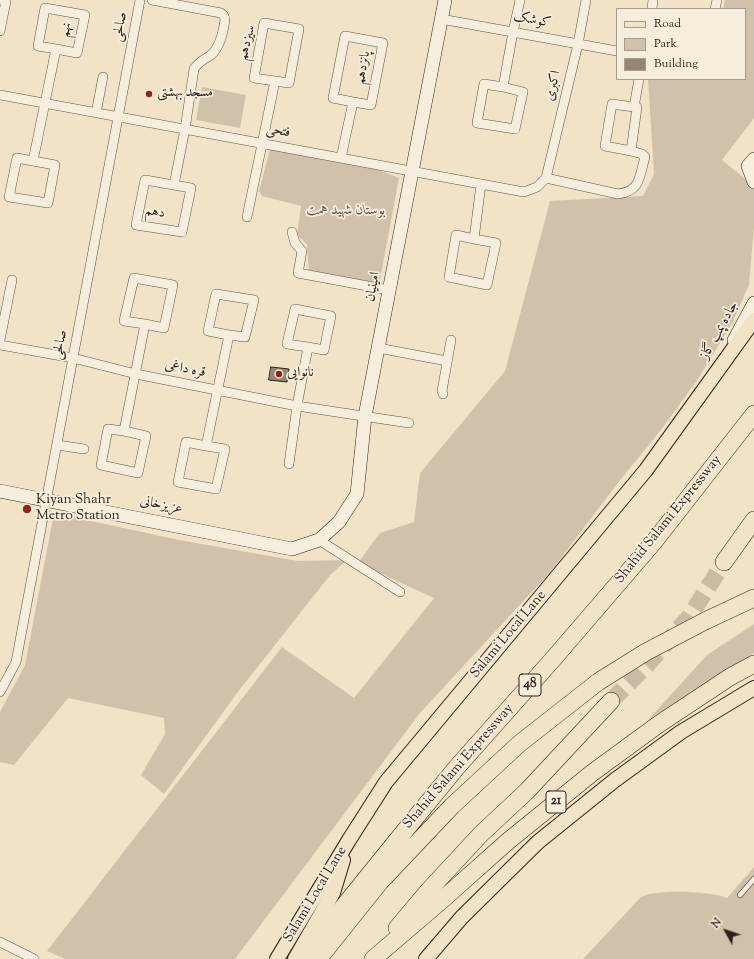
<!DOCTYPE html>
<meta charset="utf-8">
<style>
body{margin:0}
#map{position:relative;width:754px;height:959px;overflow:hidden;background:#f1e3c8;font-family:"Sorts Mill Goudy",serif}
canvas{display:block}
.legend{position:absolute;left:616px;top:8px;width:130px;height:72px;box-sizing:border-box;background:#f6eddb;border:1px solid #a69b8c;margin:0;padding:5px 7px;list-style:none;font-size:12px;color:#2f2116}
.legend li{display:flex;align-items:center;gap:8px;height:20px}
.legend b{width:20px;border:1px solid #a69b8c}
.north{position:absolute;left:706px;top:911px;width:40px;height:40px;-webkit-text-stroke:3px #f6eddb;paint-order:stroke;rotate:310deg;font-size:11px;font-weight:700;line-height:16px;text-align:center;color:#2f2116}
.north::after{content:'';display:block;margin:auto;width:14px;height:18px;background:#2f2116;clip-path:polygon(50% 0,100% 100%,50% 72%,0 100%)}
</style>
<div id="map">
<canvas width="754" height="959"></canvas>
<ul class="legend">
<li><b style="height:5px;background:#f1e3c8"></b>Road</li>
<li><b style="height:11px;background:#d0c2aa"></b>Park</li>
<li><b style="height:11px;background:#948673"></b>Building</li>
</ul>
<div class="north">N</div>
</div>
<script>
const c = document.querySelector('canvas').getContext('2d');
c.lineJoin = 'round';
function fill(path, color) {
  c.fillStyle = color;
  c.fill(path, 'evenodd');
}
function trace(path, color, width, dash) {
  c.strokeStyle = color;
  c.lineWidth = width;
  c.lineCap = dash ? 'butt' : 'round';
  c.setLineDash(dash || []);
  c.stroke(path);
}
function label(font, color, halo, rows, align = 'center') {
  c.font = font + ' "Sorts Mill Goudy",Amiri,serif';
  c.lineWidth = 3.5;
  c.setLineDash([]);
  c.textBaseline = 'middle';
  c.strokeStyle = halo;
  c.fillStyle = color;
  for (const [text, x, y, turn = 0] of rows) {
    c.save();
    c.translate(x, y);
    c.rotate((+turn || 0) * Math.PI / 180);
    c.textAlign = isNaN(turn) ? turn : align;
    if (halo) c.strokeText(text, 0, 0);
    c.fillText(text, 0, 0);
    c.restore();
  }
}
const green = new Path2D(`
 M725 0H754V118L722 160 754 186V227L749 285 732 323 698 379 661 430 617 484 552 570 420 713 235 959H65L47 951 282 647 354 698 434 598 358 563 380 533 414 522 420 473 505 371 550 201 643 196 654 174 648 79H745V9H723Z
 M202 87 246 95 240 128 196 120Z
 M270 149 374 168 399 178 379 285 309 273 307 244 297 235 301 206 262 196 259 191Z
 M54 513 179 540 298 561 347 560 331 574 237 693 164 794 141 775 165 734 164 718 68 698 14 765 0 762V712L25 665Z
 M754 624V653L648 720 707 655Z
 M754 867V959H583L641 897C656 889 710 891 727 898Z`);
const building = new Path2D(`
 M271 367 289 369 287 382 269 380Z`);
const highwayTunnel = new Path2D(`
 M611 701 648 664 690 616 724 562`);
const lane = new Path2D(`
 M740 895 754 879`);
const street = new Path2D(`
 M0 0 6 1 0 31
 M152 0 221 13C226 16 225 21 224 26 222 37 219 48 211 55 205 59 198 62 194 69L185 129 174 185 145 180 136 225 182 232 191 188 174 185
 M652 9 653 0
 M715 9 717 0
 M441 19 617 51
 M503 87 523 92 515 129 477 123 484 84 503 87 513 32 520 0
 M0 95 524 192 537 187 546 178
 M634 107 612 104 605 146 631 151 637 107H634L639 79
 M96 113 103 77
 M341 158 353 102 333 98 345 36 383 43 371 105 353 102
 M33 161 55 165 48 203 9 197 17 158 33 161 56 49 38 46 45 8 85 15 77 53 56 49
 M546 178 578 44 586 0
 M546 178 618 194C641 191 639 177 645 157L642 154 631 151
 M247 217 275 81 254 78 264 23 299 29 289 83 275 81
 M292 232 295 243 302 251 298 273 389 290
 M474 239 496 243 487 285 449 277 456 235 474 239 481 184
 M0 340 12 280
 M0 345 73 358 136 374 297 406 409 423
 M378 348 447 361
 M443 394 442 391 451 340
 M124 431 146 436 138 473 101 465 108 429 124 431 145 324 124 321 134 278 173 285 164 328 145 324
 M57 445 84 449
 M206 446 225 449 216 489 178 482 186 442 206 446 229 335 208 331 216 294 254 300 245 337 229 335
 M289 464 297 406 308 347 287 344 295 309 331 316 324 350 308 347
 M319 540 400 592
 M0 692 16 662 140 0
 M0 942 34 959`);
const secondary = new Path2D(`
 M754 159 748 166 754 182
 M734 340 754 303
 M0 491 292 549 319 540 339 522 357 494 365 416 445 0`);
const primary = new Path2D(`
 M277 959 349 840 386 782 646 470 754 320
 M295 959 333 893 343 860
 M426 959 462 917 538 842 615 780 681 732 754 688`);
const highway = new Path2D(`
 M724 562 754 520
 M705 621 754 598
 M397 928 429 890 481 834 527 791 611 701
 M324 952 380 882 452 806 519 744 598 682
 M309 959 339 912 394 844 457 767 554 658 653 543 754 414
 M373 959 442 900 507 842 592 773 659 724 730 677 754 664`);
const highwayBridge = new Path2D(`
 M598 682 646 652 705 621`);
const markers = [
 [149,94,4,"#8f2418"],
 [279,374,4,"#8f2418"],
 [27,509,5,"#8f2418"]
];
const shields = [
 [530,685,22],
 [556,802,20]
];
const shieldNames = [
 ["48",530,685],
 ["21",556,802]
];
const streetNames = [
 ["کوشک",532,21,10],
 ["صالحی",121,27,-80],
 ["نهم",67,30,-79],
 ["سیزدهم",248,43,-76],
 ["پانزدهم",364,68,-80],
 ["اکبری",554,86,-77],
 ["فتحی",278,132,10],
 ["دهم",155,213,9],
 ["امینیان",374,287,-79],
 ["جاده پمپ گاز",720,331,-61],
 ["صالحی",61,345,-79],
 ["قره داغی",185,370,11],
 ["عزیزخانی",161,506,11],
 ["Shahid Salami Expressway",669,520,-51],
 ["Salami Local Lane",509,635,-50],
 ["Shahid Salami Expressway",459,767,-49],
 ["Salami Local Lane",316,895,-59]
];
const poiNames = [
 ["مسجد بهشتی",157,94],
 ["نانوایی",287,374],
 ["Kiyan Shahr",36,501],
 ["Metro Station",36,517]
];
const parkNames = [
 ["بوستان شهید همت",346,212]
];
fill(green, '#d0c2aa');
fill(building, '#948673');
trace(building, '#2f2116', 1);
trace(highwayTunnel, '#cabca4', 17, [17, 8]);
trace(lane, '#605242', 6);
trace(street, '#605242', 10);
trace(secondary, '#2f2116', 14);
trace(primary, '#2f2116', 16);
trace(highway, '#2f2116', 18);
trace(lane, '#f6eddb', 4.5);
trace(street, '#f6eddb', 9);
trace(secondary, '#f6eddb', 13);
trace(primary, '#f1e3c8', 14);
trace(highway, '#f1e3c8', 17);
trace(highwayBridge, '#2f2116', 18, []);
trace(highwayBridge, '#f1e3c8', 17);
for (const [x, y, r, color] of markers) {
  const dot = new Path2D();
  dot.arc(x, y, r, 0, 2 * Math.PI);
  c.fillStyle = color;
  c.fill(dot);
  trace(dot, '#f6eddb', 1.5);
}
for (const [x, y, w] of shields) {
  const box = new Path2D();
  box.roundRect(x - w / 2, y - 11, w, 22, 3);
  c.fillStyle = '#f6eddb';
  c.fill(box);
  trace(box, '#2f2116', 1);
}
label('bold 13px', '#2f2116', null, shieldNames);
label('14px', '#2f2116', '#f6eddb', streetNames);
label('14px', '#2f2116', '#f6eddb', poiNames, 'left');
label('italic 14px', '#5f5142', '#f6eddb', parkNames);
</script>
